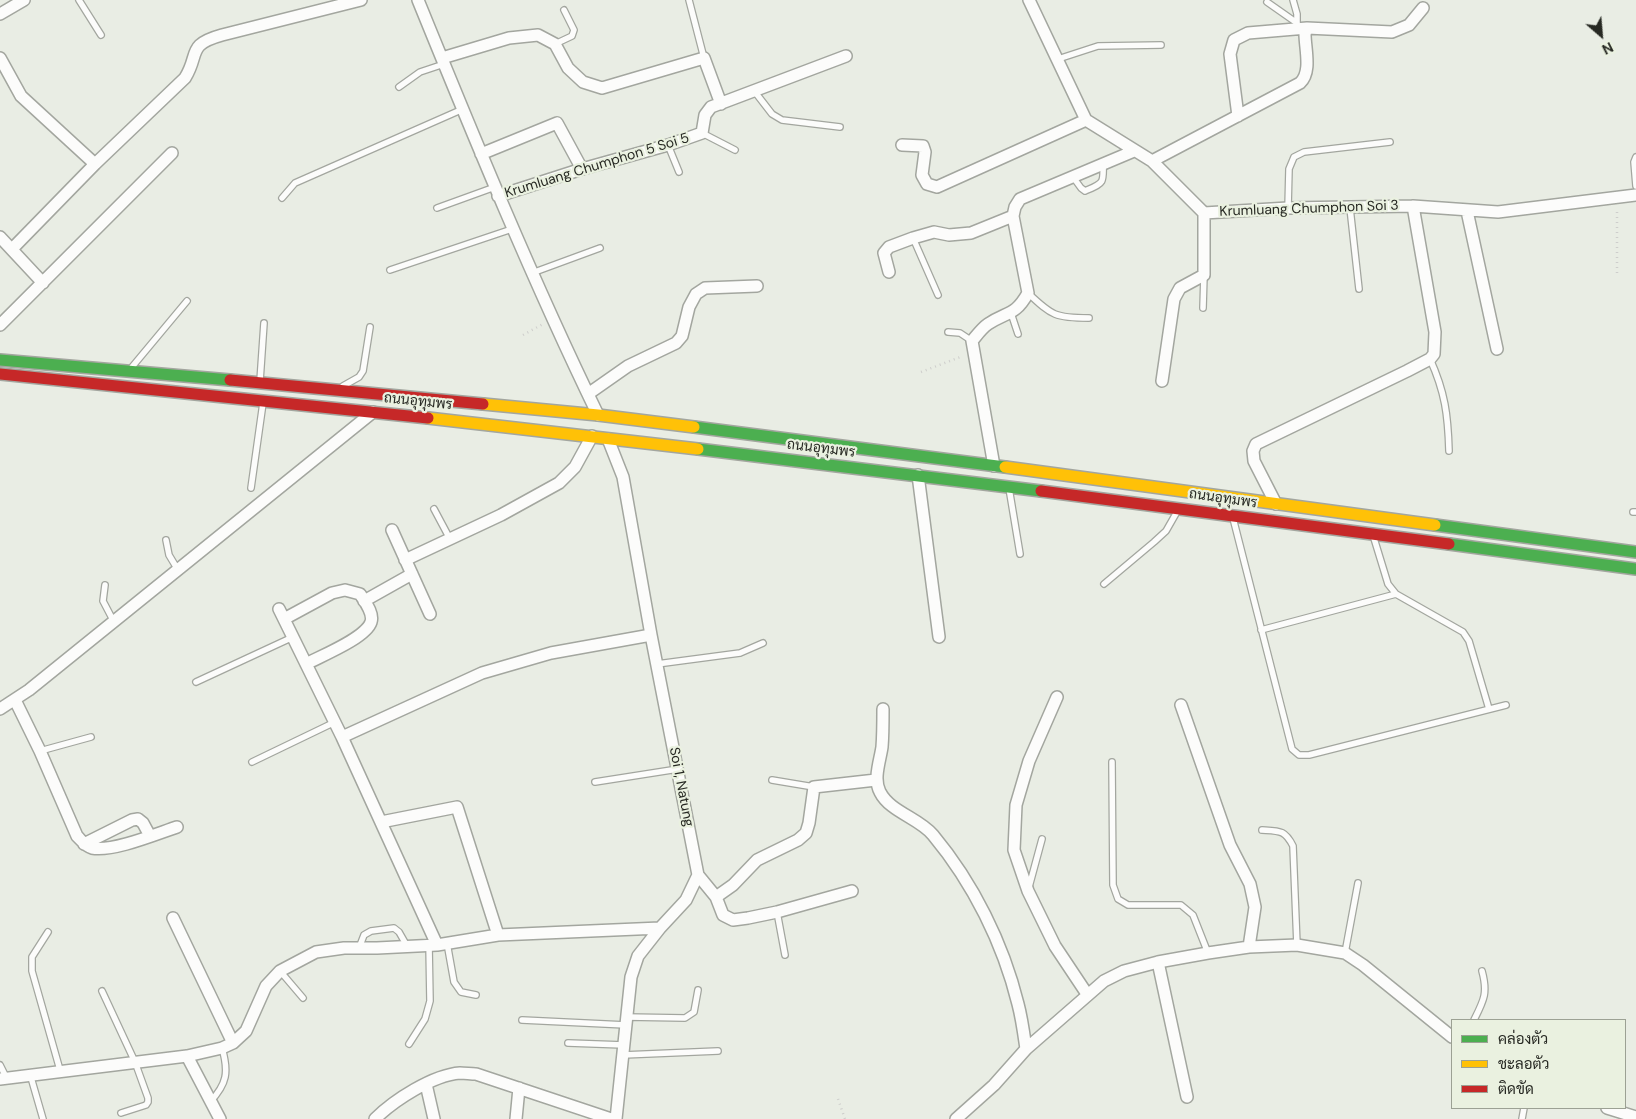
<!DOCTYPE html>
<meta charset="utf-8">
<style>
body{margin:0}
#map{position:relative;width:1636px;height:1119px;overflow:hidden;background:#e9ede4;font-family:"DM Sans",Sarabun,sans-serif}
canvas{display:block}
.legend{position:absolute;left:1451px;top:1019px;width:175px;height:90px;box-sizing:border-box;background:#eaf1e0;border:1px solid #9ca194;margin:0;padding:6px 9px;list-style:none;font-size:15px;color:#272923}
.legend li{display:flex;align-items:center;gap:10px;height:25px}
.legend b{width:25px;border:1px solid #9ca194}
.north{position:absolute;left:1576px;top:10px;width:50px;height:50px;-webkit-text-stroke:4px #eaf1e0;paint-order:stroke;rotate:153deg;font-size:14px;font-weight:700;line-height:20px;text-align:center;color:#272923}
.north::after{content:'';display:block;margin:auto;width:18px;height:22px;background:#272923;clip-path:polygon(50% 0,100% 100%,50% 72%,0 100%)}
</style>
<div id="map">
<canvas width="1636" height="1119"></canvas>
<ul class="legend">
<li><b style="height:6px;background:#4caf50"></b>คล่องตัว</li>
<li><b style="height:6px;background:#ffc107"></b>ชะลอตัว</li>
<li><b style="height:6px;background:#c62828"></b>ติดขัด</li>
</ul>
<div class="north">N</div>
</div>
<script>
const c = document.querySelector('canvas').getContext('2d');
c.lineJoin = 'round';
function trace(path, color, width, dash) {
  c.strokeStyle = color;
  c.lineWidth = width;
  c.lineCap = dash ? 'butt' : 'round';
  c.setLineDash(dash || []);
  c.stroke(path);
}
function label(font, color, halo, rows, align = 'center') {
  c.font = font + ' "DM Sans",Sarabun,sans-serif';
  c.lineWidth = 4.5;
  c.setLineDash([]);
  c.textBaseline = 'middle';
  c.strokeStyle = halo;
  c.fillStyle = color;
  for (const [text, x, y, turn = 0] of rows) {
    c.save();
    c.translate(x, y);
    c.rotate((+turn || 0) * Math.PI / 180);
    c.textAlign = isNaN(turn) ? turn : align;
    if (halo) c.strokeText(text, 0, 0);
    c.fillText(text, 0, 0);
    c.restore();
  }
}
const path = new Path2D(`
 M1617 273V208
 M523 335 543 324
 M921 372 963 356
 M838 1099 845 1119`);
const lane = new Path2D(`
 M79 0 101 35
 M689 0 704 58
 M1293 0 1297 14V25
 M1267 2 1297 23
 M555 44 572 36 574 30 564 10
 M1058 59 1098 46 1161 45
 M399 87 420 72 444 64
 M755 92 772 114 782 120 840 127
 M702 133 735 150
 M668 145 679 172
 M1636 157 1634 162 1636 186
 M1073 177 1081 188 1085 191C1103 183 1104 184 1103 164
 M282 198 295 183 463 109
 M437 208 495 187
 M1288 208 1289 169 1294 157 1304 152 1390 142
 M1350 208 1359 289
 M913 238 938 295
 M390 270 512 229
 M532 273 600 248
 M1028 293C1052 316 1056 318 1089 318
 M1203 308 1204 275
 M1011 313 1018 334
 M948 332 960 333 972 341
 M1430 359C1445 392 1448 415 1449 451
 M132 367 187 301
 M260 381 264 323
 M343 386 359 377 363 371 370 327
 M251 488 263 403
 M1009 488 1020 554
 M434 509 450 539
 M1633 512H1636
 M1233 518 1292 749 1299 755H1309L1506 705
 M1373 535 1388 584 1396 594 1463 632 1469 641 1489 709
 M166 540 169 555 178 570
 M1104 584 1154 542 1166 531 1178 510
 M105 585 103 601 114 622
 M1261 630 1396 594
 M657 664 740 653 763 643
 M196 682 293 637
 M40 751 91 737
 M252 762 335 722
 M1112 762 1113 885 1118 899 1128 905H1181L1193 915 1208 953
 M772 780 814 787
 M595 782 678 769
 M1262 830C1280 831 1285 830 1293 846L1297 945
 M1029 887 1042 839
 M777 912 785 955
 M48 932 32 957V971L60 1070
 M447 943 454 982 461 992 476 995
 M359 948 364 935 371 931 394 928 399 932 407 946
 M1345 953 1358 883
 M280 971 303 998
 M102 991 135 1062 148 1098V1102L146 1105 121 1113
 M626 1017 685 1018 694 1012 698 990
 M522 1020 626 1025
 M1474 1020C1484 1000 1488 993 1482 971
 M568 1043 624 1045
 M409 1044 425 1019 430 1001 429 945
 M623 1055 718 1051
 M0 1065 6 1077
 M30 1074 43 1119
 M210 1102C227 1084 229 1072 222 1048
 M1522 1119 1524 1108`);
const street = new Path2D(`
 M418 0C475 140 532 279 598 415
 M1029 0 1086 120 1152 161 1204 213 1288 208 1413 206 1498 212 1636 195
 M0 14 24 0
 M0 58 21 96 95 164
 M442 58 509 38 538 35 555 44 568 68 583 82 602 88 704 58 721 104
 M1238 116 1230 54 1234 40 1248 33 1307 28
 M902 145 923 146 925 152 922 175 927 184 937 187 1086 120
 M481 154 557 123 582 169
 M1152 161 1300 83C1312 72 1305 49 1305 34L1307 28 1392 32 1409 25 1423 8
 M498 196 582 169 668 145 702 133 705 115 711 107 846 56
 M1467 211 1497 349
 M0 237 43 283
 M12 249 95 164 185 78C200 54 186 45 222 35L361 0
 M889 272 884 253 889 247 913 238 934 232 949 235 971 233 1013 216
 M0 325 172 153
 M1162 381 1174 299 1180 288 1204 275V213
 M588 394 628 366 676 343 682 336 689 307 696 294 705 288 757 286
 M608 439 623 477 651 635 698 875 686 900 660 928 638 956 631 977 616 1119
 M994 466 972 341C977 335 982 328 988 324 1008 311 1015 316 1028 293L1013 216 1015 207 1020 199 1134 151
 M918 475 939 637
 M1276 504 1254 461 1253 451 1256 444 1407 371 1430 359 1434 354 1435 332 1413 206
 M392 530 430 614
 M405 560 501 515 559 483 575 467 592 436
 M364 601 412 574
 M279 609 342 737 437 945
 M284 619 332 593 345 590 360 594C365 602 374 613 371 622 366 638 321 656 306 664
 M1057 697 1029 761 1016 805 1014 850 1028 891 1055 946 1087 994
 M15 700 40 751 77 836C82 841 85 846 92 848 113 852 156 834 177 827
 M1181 705 1230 845 1250 884 1255 907 1249 947
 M0 709 29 690 373 412
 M883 709C883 722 883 735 882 747 880 761 873 779 880 792 890 812 919 818 933 835 973 883 1003 943 1018 1004 1022 1019 1024 1035 1026 1049
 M342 737 482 673 551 653 651 635
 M381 822 457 807 498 935
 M84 844 132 820 138 819 143 823 150 836
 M698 875 716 897 723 915 733 920 748 918 777 912 852 891
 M716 897 733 885 757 860 798 840 806 833 809 823 814 787 876 780
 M173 918 233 1043
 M1158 962 1187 1097
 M187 1056 220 1119
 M0 1079 187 1056 222 1048 233 1043 246 1031 266 986 280 971 316 952 344 948H377L437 945 498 935 660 928
 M426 1084 434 1119
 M1607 1108 1636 1117
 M375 1119C394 1100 433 1075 460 1073 465 1073 471 1074 476 1074L611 1119
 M516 1119 519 1088
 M956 1119 994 1085 1026 1049 1104 981 1124 971 1158 962 1208 953 1249 947 1297 945 1345 953 1363 965 1452 1037`);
const fast = new Path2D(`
 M0 360 230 380
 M694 427 1005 467
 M698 449 1041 491
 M1435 525 1636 552
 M1449 544 1636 569`);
const slow = new Path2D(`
 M483 404 598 415 694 427
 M428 418 698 449
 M1005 467 1435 525`);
const jam = new Path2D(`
 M0 374 428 418
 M230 380 483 404
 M1041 491 1449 544`);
const streetNames = [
 ["Krumluang Chumphon 5 Soi 5",597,166,-17],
 ["Krumluang Chumphon Soi 3",1309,209,-2],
 ["ถนนอุทุมพร",418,402,6],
 ["ถนนอุทุมพร",821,449,7],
 ["ถนนอุทุมพร",1223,499,8],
 ["Soi 1, Natung",681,787,79]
];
trace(lane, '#a3a69f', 8);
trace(street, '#a3a69f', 14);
trace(fast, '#a3a69f', 14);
trace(slow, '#a3a69f', 14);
trace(jam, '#a3a69f', 14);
trace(path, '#cececc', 2.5, [1, 4]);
trace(lane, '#fcfcfb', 5.5);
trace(street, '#fcfcfb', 11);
trace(fast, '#4caf50', 11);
trace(slow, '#ffc107', 11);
trace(jam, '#c62828', 11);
label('14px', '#272923', '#eaf1e0', streetNames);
</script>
